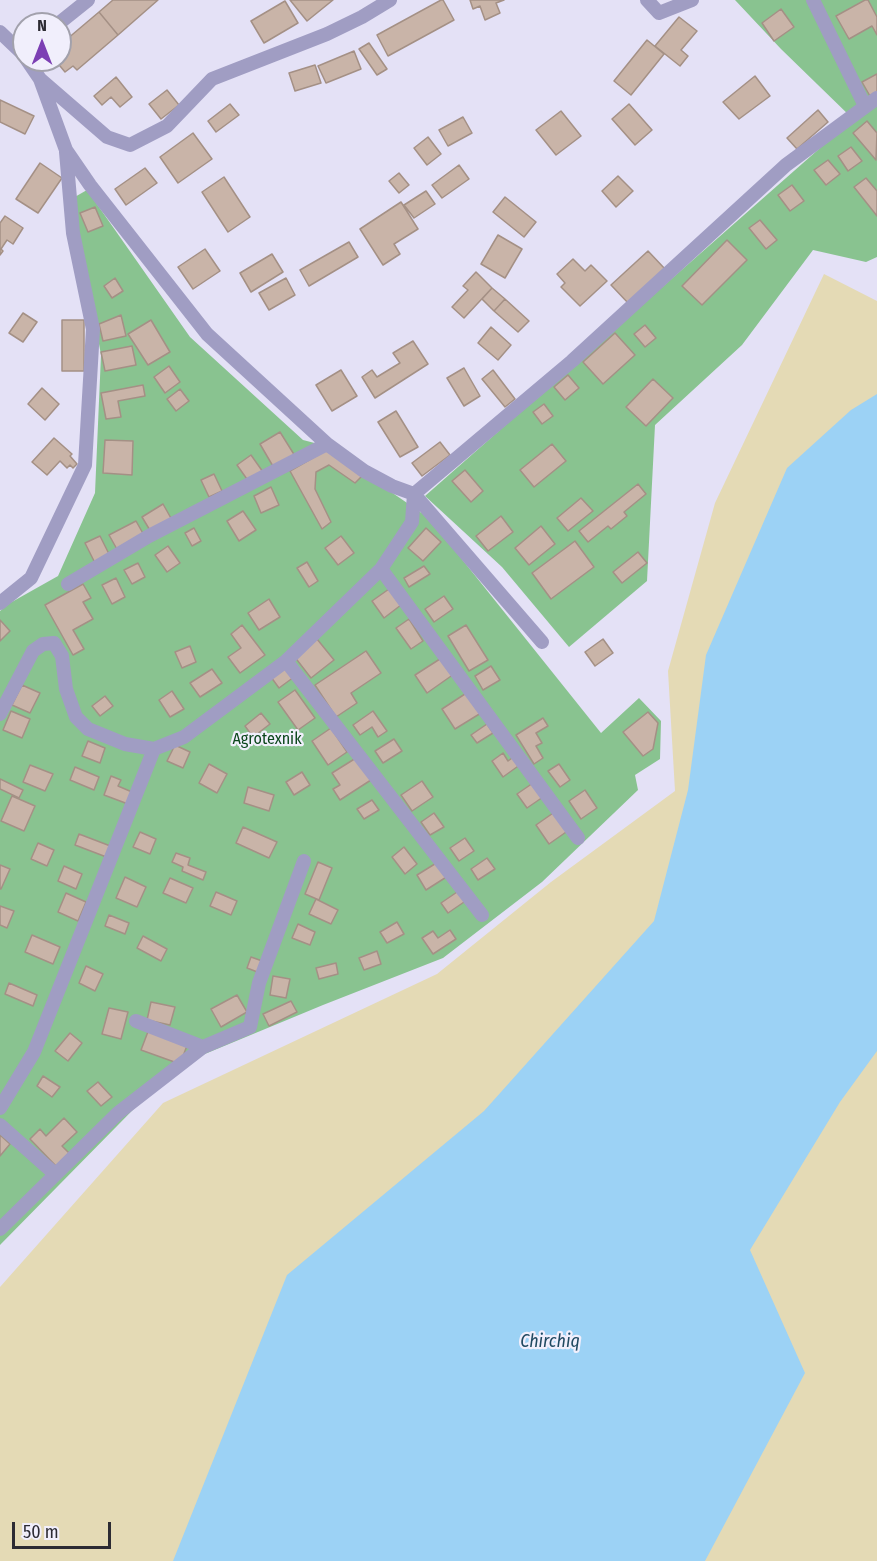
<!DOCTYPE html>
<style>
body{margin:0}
#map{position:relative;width:877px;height:1561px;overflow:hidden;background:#e4e1f6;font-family:"Fira Sans Condensed",sans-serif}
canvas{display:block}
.north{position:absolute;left:12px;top:12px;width:60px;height:60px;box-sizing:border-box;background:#f1effc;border:2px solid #a2a1ac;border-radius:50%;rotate:0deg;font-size:16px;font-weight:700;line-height:24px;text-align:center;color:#2c2b33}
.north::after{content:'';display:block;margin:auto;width:21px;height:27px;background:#7c3fb4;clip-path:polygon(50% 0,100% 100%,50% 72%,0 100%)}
.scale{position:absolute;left:12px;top:1522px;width:99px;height:27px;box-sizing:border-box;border:3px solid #2c2b33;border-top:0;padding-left:8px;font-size:18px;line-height:21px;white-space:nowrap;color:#2c2b33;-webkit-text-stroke:4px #f1effc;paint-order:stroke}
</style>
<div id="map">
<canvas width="877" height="1561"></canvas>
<div class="north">N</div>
<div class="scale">50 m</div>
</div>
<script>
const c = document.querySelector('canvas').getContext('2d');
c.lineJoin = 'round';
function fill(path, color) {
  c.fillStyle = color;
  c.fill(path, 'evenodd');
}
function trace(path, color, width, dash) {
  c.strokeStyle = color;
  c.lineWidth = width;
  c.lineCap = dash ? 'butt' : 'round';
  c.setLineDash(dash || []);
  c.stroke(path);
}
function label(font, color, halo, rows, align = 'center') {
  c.font = font + ' "Fira Sans Condensed",sans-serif';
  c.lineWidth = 4.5;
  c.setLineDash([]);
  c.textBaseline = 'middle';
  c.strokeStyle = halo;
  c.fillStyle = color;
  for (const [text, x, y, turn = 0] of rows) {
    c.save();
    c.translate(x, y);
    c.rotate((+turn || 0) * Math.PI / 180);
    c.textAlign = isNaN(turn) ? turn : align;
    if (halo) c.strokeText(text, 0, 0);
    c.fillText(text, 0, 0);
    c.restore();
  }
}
const green = new Path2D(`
 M735 0H877V257L866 262 813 250 742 345 655 425 647 581 569 647 502 567 425 496 853 119 781 49Z
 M87 190 190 337 303 440 330 447 365 474 426 516 457 553 601 733 639 698 661 721 660 759 635 775 638 790 542 882 443 958 323 1005 176 1066 0 1245V611L10 603 58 576 95 493 101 355 73 198Z`);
const sand = new Path2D(`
 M824 274 877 301V1561H0V1287L163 1103 437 974 551 882 675 791 668 671 715 503Z`);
const water = new Path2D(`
 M877 394V1051L840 1102 750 1250 805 1373 705 1561H173L287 1275 484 1111 654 921 688 790 706 655 787 468 851 410Z`);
const building = new Path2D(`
 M113 0H158L118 35 99 12Z
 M290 0H333L307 21Z
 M441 0H443L454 20 388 56 377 35Z
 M470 0H504L496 3 500 13 485 20 480 6 473 9Z
 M865 0H868L877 17V35L872 26 849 39 836 16Z
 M285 1 298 23 264 43 251 21Z
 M781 9 794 27 774 41 762 23Z
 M99 12 118 35 77 70 73 66 65 72 55 60H60V45Z
 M679 17 697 31 681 50 688 56 680 66 655 46Z
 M647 40 664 54 631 95 614 81Z
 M369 43 387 69 377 75 359 49Z
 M354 51 361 69 326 83 318 66Z
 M315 65 321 83 295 91 289 73Z
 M877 74V92L870 96 862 82Z
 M755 76 770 96 739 119 723 102Z
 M116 77 132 97 120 107 111 97 102 105 94 96Z
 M167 90 179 105 161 119 149 104Z
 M0 100 34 116 25 134 0 122Z
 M230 104 239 115 216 132 208 121Z
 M629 104 652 130 635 145 612 119Z
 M818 110 828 122 797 149 787 138Z
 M561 111 581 136 556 155 536 130Z
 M463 117 472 133 448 146 439 130Z
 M867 121 877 133 876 160 853 133Z
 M193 133 212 159 178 183 160 157Z
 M428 137 441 154 427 165 414 148Z
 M851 147 862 161 848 171 838 156Z
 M828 160 840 174 826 185 814 170Z
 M40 163 62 178 38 213 16 199Z
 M459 165 469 179 442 198 432 185Z
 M145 168 157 183 126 205 115 189Z
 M399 173 409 185 399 193 389 181Z
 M618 176 633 191 616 207 602 191Z
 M224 177 250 217 228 232 202 192Z
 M866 178 877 191V216L854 187Z
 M792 185 804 201 790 211 778 195Z
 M426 191 435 204 414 218 404 205Z
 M505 197 536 222 524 237 493 212Z
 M401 202 418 229 394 244 400 254 383 265 360 229Z
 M95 207 103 226 88 232 80 213Z
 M5 216 23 228 13 244 7 240 1 249 3 251 0 255V223Z
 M760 220 777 240 766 249 749 228Z
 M498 235 522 249 505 278 481 264Z
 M727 240 747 260 702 305 682 286Z
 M349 242 358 257 309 286 300 270Z
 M205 249 220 271 193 289 178 267Z
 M648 251 666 270 629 304 611 285Z
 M272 254 283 272 251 292 240 273Z
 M573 259 585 271 591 265 607 281 580 306 561 287 565 283 557 274Z
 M476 272 492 288 464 318 452 307 468 290 463 286Z
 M115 278 123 291 112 298 104 286Z
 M286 278 295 295 269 310 259 293Z
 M492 288 505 299 494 311 482 299Z
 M505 299 529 321 518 332 494 311Z
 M23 313 37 322 23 342 9 333Z
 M121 315 126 336 103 341 99 324Z
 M62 320H84V371H62Z
 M151 320 170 352 148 365 128 334Z
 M645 325 656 338 645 347 634 334Z
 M491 327 511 345 498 360 478 343Z
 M615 333 635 355 603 384 583 362Z
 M413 341 428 364 375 398 362 377 372 370 377 377 400 363 393 353Z
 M132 346 136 365 105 371 101 352Z
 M169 366 180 382 165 393 154 377Z
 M464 368 480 396 464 406 447 378Z
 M341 370 357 396 332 411 316 385Z
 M493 370 515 399 505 407 482 379Z
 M568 375 579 388 565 400 554 387Z
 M653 379 673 398 646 426 626 407Z
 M143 385 145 396 118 401 121 417 106 419 101 393Z
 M42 388 59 404 45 420 28 404Z
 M180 389 189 401 176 411 167 399Z
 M544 404 553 416 542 424 533 412Z
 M396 411 418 447 400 457 378 422Z
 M280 432 295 456 274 468 260 444Z
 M54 438 72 454 70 456 77 464 73 468 70 465 67 468 60 461 47 475 32 462Z
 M105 440 133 441 132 475 103 473Z
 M440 442 450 455 422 476 412 463Z
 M552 444 566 461 534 487 520 470Z
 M330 448 363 475 355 483 329 465 316 472 315 489 331 522 322 529 290 471Z
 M251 455 263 472 249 482 237 465Z
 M465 470 483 491 471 502 452 481Z
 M214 474 222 491 209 497 201 480Z
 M638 484 646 494 624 512 627 516 611 529 608 526 588 542 579 531Z
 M271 487 279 505 261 513 254 496Z
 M581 498 593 511 568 531 557 518Z
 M163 504 172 520 151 532 142 517Z
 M243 511 256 530 239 541 227 521Z
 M501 516 513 532 488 551 476 536Z
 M136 521 145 537 118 551 109 535Z
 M541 526 555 544 529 565 515 548Z
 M194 528 201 541 192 546 185 533Z
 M426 528 441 542 423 561 408 548Z
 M100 536 110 556 95 563 85 543Z
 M341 536 354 553 338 565 325 548Z
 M575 541 594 567 551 599 532 573Z
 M168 546 180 563 167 572 155 555Z
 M638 552 647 563 622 583 613 572Z
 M307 562 318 581 309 587 297 568Z
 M138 563 145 577 132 584 124 570Z
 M424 566 430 574 409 587 404 578Z
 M116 578 125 597 112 604 102 585Z
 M83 584 91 598 83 602 93 619 73 630 84 649 73 655 45 605Z
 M389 589 401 605 384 618 372 601Z
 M444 596 453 609 434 622 425 609Z
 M269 599 280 617 259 630 248 613Z
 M409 619 423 641 411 649 396 628Z
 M0 620 10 631 0 641Z
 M242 625 265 655 240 673 228 657 241 648 231 634Z
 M466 625 488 660 469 671 448 636Z
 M317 639 334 660 311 678 294 656Z
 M603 639 613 653 595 666 585 652Z
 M190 646 196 662 182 668 175 652Z
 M366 651 381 673 351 693 357 703 336 717 315 685Z
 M443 657 454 674 427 693 415 675Z
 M285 666 294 677 279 688 271 677Z
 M491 666 500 680 483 690 475 676Z
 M212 669 222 683 200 697 190 683Z
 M22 685 40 693 30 713 12 705Z
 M295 690 315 718 298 730 278 702Z
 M172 691 184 709 170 717 159 700Z
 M468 692 481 713 455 729 442 709Z
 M105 696 113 706 100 716 92 706Z
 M11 711 30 719 22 738 3 730Z
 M373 711 387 731 378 737 372 727 360 735 353 725Z
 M648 712 658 723 653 749 643 756 623 732Z
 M261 713 270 724 253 737 245 726Z
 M543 718 548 726 536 733 542 743 536 746 543 758 534 764 516 735Z
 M487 724 493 733 477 743 471 735Z
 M331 728 347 752 328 765 312 741Z
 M394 739 402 751 383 763 375 751Z
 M88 741 105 748 100 763 82 756Z
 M175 745 190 752 183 768 167 761Z
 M503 753 508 761 515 756 521 764 503 777 492 761Z
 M356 758 371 780 340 800 333 789 340 785 332 773Z
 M209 764 227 774 217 793 199 783Z
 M559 764 570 780 560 787 548 771Z
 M30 765 53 774 45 791 23 782Z
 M75 767 99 777 94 790 70 780Z
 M302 772 310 785 294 795 286 782Z
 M111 776 121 780 118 786 132 792 128 804 104 795Z
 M0 779 23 790 19 798 0 789Z
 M422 781 433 797 412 811 401 795Z
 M533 783 543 797 527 808 517 794Z
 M248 787 274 795 269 811 244 803Z
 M585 790 597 808 581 819 569 801Z
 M12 796 35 806 24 831 1 821Z
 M372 800 379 810 364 819 357 809Z
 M556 811 569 830 549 844 536 825Z
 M434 813 444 827 430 835 421 822Z
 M243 827 277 842 269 858 236 843Z
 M140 832 156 839 150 854 133 847Z
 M79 834 113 847 109 858 75 845Z
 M465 838 474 851 459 861 450 848Z
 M38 843 54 850 47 866 31 859Z
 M404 847 417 864 405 874 392 857Z
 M176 853 190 858 188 865 206 872 203 880 182 871 183 867 172 862Z
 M487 858 495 869 478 880 471 869Z
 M318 862 332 868 319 900 305 894Z
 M438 862 448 876 426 890 417 875Z
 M0 865 10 869 1 889H0Z
 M64 866 82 874 76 889 58 881Z
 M125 877 146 887 137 907 116 898Z
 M170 878 193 888 186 903 163 893Z
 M460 890 467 900 448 913 441 903Z
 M216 892 237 901 231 915 210 906Z
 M66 893 86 902 78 921 58 912Z
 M316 899 338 910 331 924 309 914Z
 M0 906 14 911 7 928 0 925Z
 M109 915 129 923 125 934 105 926Z
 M397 922 404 934 387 943 380 932Z
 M298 924 315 932 310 945 292 938Z
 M450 930 456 939 433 954 422 938 433 931 438 938Z
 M32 935 60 947 53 964 25 952Z
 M143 936 167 949 161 961 137 948Z
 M377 951 381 964 364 970 359 958Z
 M251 957 265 962 260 973 247 968Z
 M336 963 338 974 319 979 316 968Z
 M86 966 103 974 95 991 79 983Z
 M273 976 290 979 286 998 270 995Z
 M9 983 37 995 33 1006 5 994Z
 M237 995 247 1012 221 1027 211 1009Z
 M291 1001 297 1012 269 1026 263 1014Z
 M151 1002 175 1007 170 1025 147 1020Z
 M109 1008 128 1012 121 1039 102 1034Z
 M149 1029 188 1043 180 1064 141 1050Z
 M70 1033 82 1043 68 1061 55 1051Z
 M43 1076 60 1087 52 1097 37 1086Z
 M98 1082 112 1097 101 1106 87 1091Z
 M64 1118 77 1132 62 1146 69 1153 56 1166 30 1139 40 1129 46 1136Z
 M0 1135 10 1144 0 1156Z`);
const minor = new Path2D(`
 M647 0 659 13 692 0
 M813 0 865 106
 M58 24 88 0
 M0 32 24 55
 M27 60 40 79 107 137 130 145 167 126 212 79 327 34 362 17 390 0
 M40 79 66 150 90 185 207 334 327 444 364 471 392 486 414 494 542 642
 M414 494 572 361 786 165 877 98
 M381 569 578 838
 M68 584 149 536 327 444
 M0 603 31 578 85 465 93 329 73 233 66 152
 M286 661 482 915
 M0 714 33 651 43 644 54 643 62 656 66 689 76 717 88 729 125 744 154 749 184 737 286 661 381 569 412 522 414 494
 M136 1021 203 1047
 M0 1108 34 1052 154 749
 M0 1125 55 1174
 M0 1229 118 1113 203 1047 250 1027 259 983 304 861`);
const parkNames = [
 ["Agrotexnik",267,740]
];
const waterNames = [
 ["Chirchiq",550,1342]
];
fill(green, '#89c390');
fill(sand, '#e4dab5');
fill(water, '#9cd2f5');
fill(building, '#c9b4a8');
trace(building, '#a49085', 1.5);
trace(minor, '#a09dc3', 14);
label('16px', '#0b461b', '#f1effc', parkNames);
label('italic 18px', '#204961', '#f1effc', waterNames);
</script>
